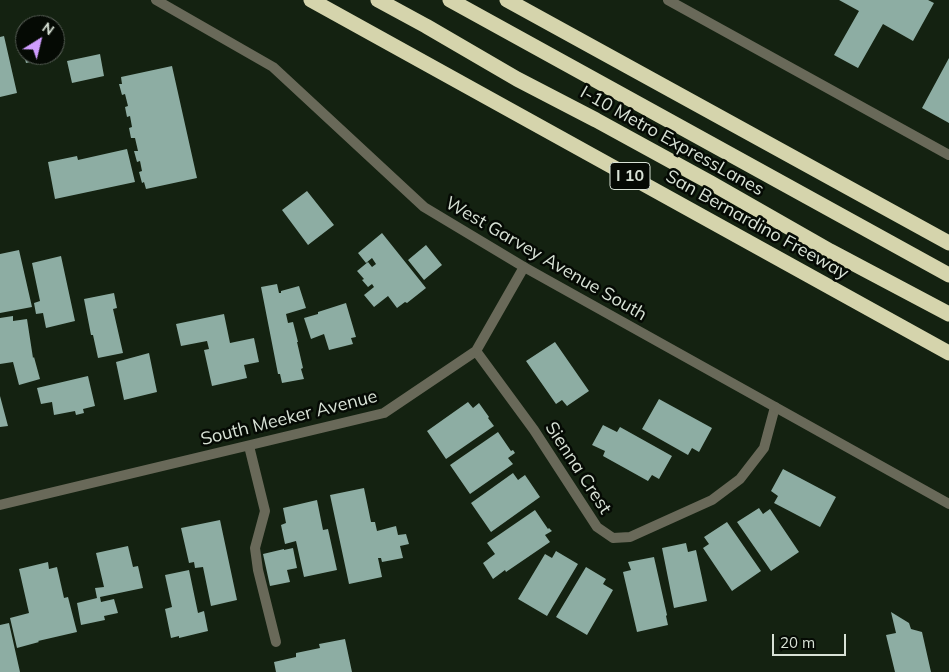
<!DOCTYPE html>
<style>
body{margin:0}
#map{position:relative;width:949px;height:672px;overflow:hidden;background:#142211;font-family:Mulish,sans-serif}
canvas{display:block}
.north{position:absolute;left:15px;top:15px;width:50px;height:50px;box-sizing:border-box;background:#050a04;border:1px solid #596058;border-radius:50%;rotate:36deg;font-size:14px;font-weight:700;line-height:20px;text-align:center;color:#d8e2d6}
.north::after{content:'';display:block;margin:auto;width:18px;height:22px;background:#d09dff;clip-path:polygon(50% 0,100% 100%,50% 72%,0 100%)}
.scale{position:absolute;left:772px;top:634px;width:74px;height:22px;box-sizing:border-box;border:2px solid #d8e2d6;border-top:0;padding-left:6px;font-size:15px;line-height:18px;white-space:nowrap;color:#d8e2d6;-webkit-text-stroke:4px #050a04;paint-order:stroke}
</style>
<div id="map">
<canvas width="949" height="672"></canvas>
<div class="north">N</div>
<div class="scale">20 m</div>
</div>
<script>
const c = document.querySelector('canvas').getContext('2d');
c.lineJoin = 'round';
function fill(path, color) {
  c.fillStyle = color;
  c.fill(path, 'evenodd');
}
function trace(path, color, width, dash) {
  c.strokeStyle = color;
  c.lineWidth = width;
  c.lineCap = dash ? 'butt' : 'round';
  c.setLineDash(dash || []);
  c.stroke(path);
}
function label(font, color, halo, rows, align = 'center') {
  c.font = font + ' Mulish,sans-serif';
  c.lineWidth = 5;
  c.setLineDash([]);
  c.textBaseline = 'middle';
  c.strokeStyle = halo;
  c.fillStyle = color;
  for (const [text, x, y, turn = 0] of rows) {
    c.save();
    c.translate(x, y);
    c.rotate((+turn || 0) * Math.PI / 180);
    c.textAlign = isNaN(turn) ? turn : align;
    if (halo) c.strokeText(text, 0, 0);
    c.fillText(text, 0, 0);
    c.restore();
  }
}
const building = new Path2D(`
 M839 0H928L934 3 913 41 883 24 858 68 834 55 859 11Z
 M55 24H58L61 36 55 38Z
 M25 31V55H24L19 33Z
 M4 36 17 93 0 97V37Z
 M100 54 104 76 72 83 67 61Z
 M24 55H58V56L26 63Z
 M949 58V123L922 108Z
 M172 66 197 178 146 189 144 182 142 183 139 172 142 171 140 161 137 162 134 151H138L135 138H131L129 128 132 127 130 116 127 117 125 107 128 106 125 94 122 95 119 84H122L121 77Z
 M127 149 135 182 55 199 48 162 77 156 78 160Z
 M307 191 334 225 308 245 282 210Z
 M382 233 426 288 407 303 405 302 397 308 388 296 374 307 364 295 374 287 372 284 368 287 362 280 364 279 357 271 368 262 372 267 376 264 372 258 366 263 358 253Z
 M426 245 442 265 424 280 408 260Z
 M19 250 32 307 0 313V254Z
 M61 256 75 321 46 328 43 313 36 314 34 303 40 301 32 263Z
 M277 284 279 293H281V291L299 286 306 308 286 314 288 323 293 322 298 342H297L303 368 301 369 304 379 282 383 280 374H278L261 287Z
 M114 293 117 308 113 309 123 353 98 358 93 335H91L84 299Z
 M346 303 356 337 351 338 353 344 329 350 324 334 311 339 304 318 318 314V312Z
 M224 314 230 343 254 338 259 362 244 365 247 378 212 386 204 350 209 349 207 341 181 346 176 324Z
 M13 316V321L27 319 33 358 34 357 40 379 19 385 13 362 0 364V318Z
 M555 342 589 391 567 406 562 400 556 404 526 361Z
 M149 353 157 392 124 400 116 362Z
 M88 376 95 406 83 409 84 413 76 415 75 411 54 415 52 402 41 404 37 388Z
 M0 396 8 426 0 427Z
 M659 399 712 428 699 452 692 448 688 455 642 429Z
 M468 402 473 408 479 403 489 417 488 418 494 426 446 459 427 431Z
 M603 425 617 432 620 427 672 456 659 479 652 475 648 481 603 456 605 451 592 445Z
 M498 432 511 451 513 450 515 453 508 458 513 464 470 494 450 465Z
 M783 469 836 497 820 527 774 503 778 496 771 491Z
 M513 473 518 480 525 475 540 497 491 532 471 503Z
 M364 488 371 522H375L377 531 396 526 398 535 406 534 409 544 400 546 403 558 382 562 381 558H378L382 577 349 584 330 495Z
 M317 500 323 530 328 529 337 570 304 577 296 541 285 544 281 525 286 523 283 508Z
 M759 508 763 514 770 509 799 552 771 571 737 522Z
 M535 510 548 529 549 528 552 531 545 535 550 542 506 572 505 570 493 579 483 563 495 554 487 543Z
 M220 520 237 600 211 606 203 567 195 568 194 562 189 563 181 528Z
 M727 522 761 571 732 591 703 548 709 544 704 537Z
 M686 543 688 552 696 550 707 601 674 608 662 548Z
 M128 546 133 567 138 566 143 588 100 597 101 602 114 599 118 613 104 616 105 620 81 625 77 603 97 598 95 588 104 587 96 553Z
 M293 548 297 568 287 570 290 582 270 586 263 554 284 549V550Z
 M556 551 578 564 547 616 518 599 545 554 552 558Z
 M654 557 667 615 666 616 668 625 637 632 623 572 631 570 628 562Z
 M48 562 49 569 57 567 64 598 68 597 77 632 38 641 39 642 17 648 10 618 29 613 19 569Z
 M586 567 606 579 603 584 613 590 587 635 556 617Z
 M189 570 198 613 204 611 208 631 179 638V636L171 638 165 609 172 607 165 575Z
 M891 612 909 623 911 629 922 632 931 672H895L886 635 896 633Z
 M9 623 20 672H0V625Z
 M345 639 352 672H276L274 662 296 657V653L320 648 319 644Z`);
const service = new Path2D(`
 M249 446 265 511 255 548 258 570 276 642`);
const minor = new Path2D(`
 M476 351 534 430 597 527 613 538 630 537 712 500 740 479 764 448 775 407
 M0 505 384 413 476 351 524 267`);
const tertiary = new Path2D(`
 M156 0 273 67 424 207 524 267 949 504
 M668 0 949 155`);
const motorway = new Path2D(`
 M311 0 949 353
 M378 0 426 26 517 79 596 120 711 183 830 251 949 314
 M450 0 949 275
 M507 0 949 243`);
const shields = [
 [630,176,40]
];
const shieldNames = [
 ["I 10",630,176]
];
const streetNames = [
 ["I-10 Metro ExpressLanes",672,141,29],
 ["San Bernardino Freeway",757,225,29],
 ["West Garvey Avenue South",546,259,30],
 ["South Meeker Avenue",289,418,-14],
 ["Sienna Crest",578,468,57]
];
fill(building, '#8dada3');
trace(service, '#696959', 10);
trace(minor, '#696959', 10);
trace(tertiary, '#696959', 10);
trace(motorway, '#d5d4ac', 15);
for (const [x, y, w] of shields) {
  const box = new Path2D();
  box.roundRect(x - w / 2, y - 13.5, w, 27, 4);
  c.fillStyle = '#050a04';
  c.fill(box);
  trace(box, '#d8e2d6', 1);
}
label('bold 16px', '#d8e2d6', null, shieldNames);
label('18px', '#d8e2d6', '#050a04', streetNames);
</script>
